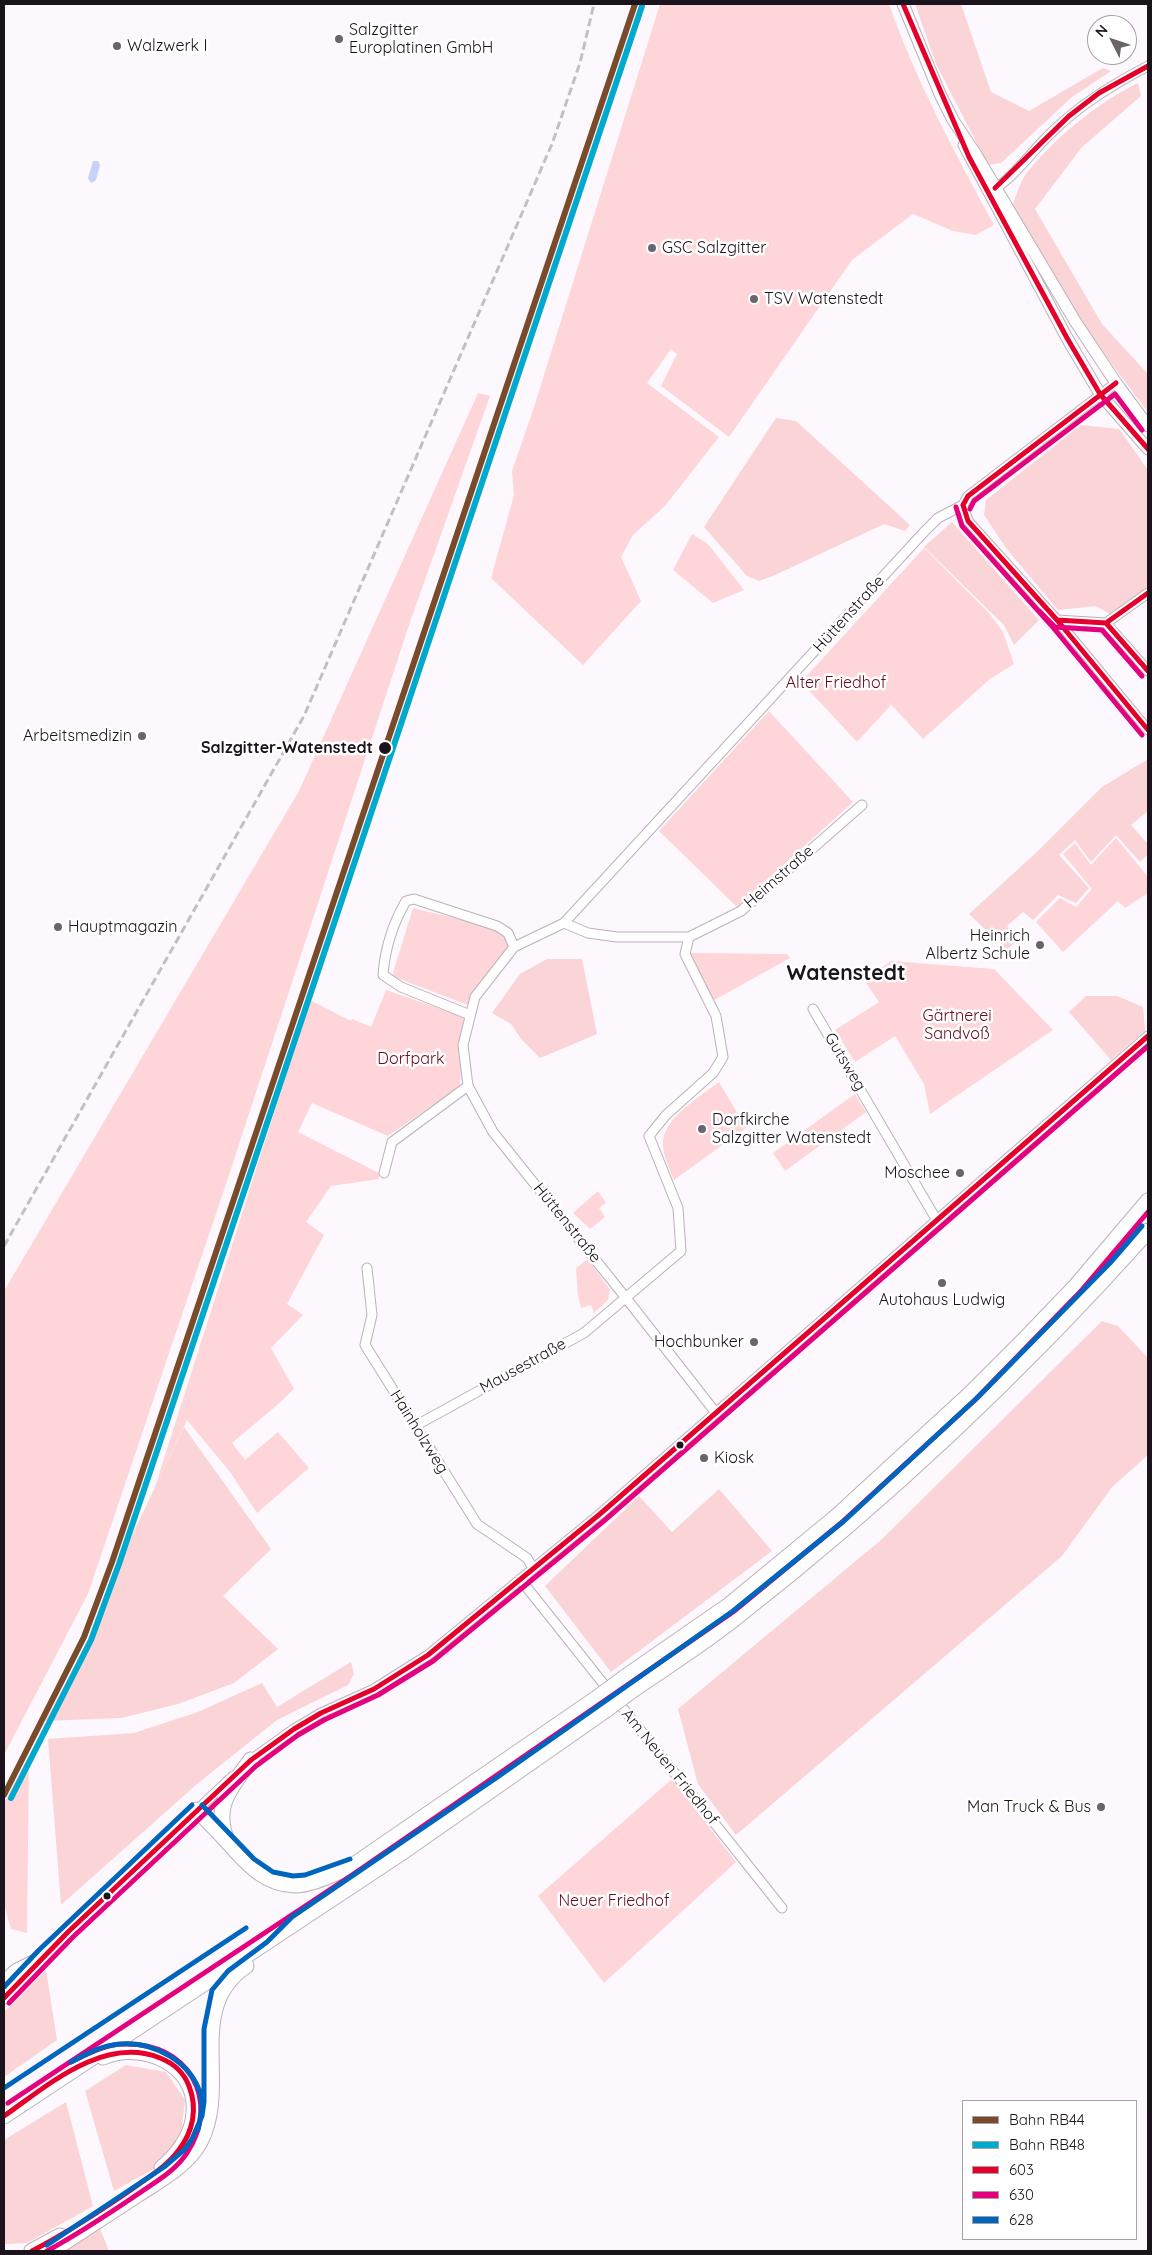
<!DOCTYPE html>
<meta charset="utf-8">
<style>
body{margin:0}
#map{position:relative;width:1152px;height:2255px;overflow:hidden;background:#fdf8fd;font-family:Quicksand,sans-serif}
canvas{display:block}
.frame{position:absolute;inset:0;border:5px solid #1c141c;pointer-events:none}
.legend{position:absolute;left:962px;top:2100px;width:175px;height:140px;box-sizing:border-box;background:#fff;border:1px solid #a4a1a4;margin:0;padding:6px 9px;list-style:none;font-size:15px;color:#1c141c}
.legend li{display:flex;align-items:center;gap:10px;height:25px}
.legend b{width:25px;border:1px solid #a4a1a4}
.north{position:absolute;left:1087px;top:15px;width:50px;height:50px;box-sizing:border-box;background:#fff;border:1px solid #a4a1a4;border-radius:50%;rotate:311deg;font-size:14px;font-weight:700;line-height:20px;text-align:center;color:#1c141c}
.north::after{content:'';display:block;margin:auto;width:18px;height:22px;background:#6b646b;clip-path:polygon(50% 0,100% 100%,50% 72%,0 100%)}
</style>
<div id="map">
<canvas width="1152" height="2255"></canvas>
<div class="frame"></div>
<ul class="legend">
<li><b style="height:6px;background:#7a4b2a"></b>Bahn RB44</li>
<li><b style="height:6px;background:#00a9ce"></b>Bahn RB48</li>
<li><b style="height:6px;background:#e4002b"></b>603</li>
<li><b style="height:6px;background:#e5007d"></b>630</li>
<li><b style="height:6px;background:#0065bd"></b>628</li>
</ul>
<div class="north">N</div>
</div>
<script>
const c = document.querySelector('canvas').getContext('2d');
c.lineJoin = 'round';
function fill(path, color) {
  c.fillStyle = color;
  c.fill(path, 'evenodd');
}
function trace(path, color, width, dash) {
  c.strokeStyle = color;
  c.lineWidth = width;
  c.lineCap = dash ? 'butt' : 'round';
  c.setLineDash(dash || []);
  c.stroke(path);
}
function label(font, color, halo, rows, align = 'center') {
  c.font = font + ' Quicksand,sans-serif';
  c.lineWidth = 5;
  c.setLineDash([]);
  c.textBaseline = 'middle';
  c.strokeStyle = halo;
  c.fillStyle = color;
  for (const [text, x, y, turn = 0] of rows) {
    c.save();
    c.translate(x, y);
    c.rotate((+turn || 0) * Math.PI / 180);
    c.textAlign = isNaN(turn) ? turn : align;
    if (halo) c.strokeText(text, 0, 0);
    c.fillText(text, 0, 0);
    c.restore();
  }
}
const green = new Path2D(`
 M660 4H889C916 81 955 153 994 225L976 235 953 231 913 214 852 260 729 437 661 386 677 354 671 349 647 383 719 437 665 506 633 535 621 557 641 601 583 665 491 578 514 495 512 471 534 407Z
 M478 393 490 396 409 625 227 1181 88 1594 4 1755V1291L299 791Z
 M692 534 708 544 744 590 713 603 673 570Z
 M924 548 988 612 1003 632 1014 664 990 679 923 739 885 698 891 705 857 742 801 682Z
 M769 711 853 802 737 907 659 831Z
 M1116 838 1148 877V893L1125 908 1118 901 1063 952 1036 922 1060 898 1076 907 1092 889 1063 854 1075 843 1091 865Z
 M413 908 495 928 506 935 511 946 470 998 468 1005 392 976Z
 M691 953 787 954 790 958 711 1002 690 959Z
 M891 961 994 969 1053 1030 930 1114 924 1084 895 1036 855 1062 835 1030 879 1002 864 980Z
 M386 990 464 1017 460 1086 388 1136 312 1103 298 1132 379 1173V1179L331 1186 306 1222 324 1235 287 1304 303 1315 271 1348 294 1389 276 1406 232 1443 245 1460 278 1432 309 1468 257 1513 230 1472 187 1420 154 1490 310 1000 351 1021 352 1019 371 1027Z
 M719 1082 746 1128 674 1180C669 1168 662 1154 663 1141 665 1117 701 1096 719 1082Z
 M855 1094 866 1112 785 1171 773 1153Z
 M598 1191 606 1203 599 1208 605 1217 590 1229 573 1213Z
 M588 1259 610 1290 608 1300 594 1313 591 1305 581 1308 578 1296 576 1268Z
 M29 1755 27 1933 11 1929 4 1905V1803Z
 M672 1779 736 1862 604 1983 538 1896Z`);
const forest = new Path2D(`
 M915 4H961L991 92 1029 111 1103 68 1111 71 1072 97 1001 163 988 165 936 64Z
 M1138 83 1141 96 1082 147 1035 209 1102 324 1148 374V412C1099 348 1050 281 1011 209 1016 197 1020 180 1029 170 1058 135 1098 103 1138 83Z
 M776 418 796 421 910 525 905 531 884 524 773 576 759 581 747 576 704 527Z
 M1081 425 1119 429 1148 470V595L1115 617 1096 606 1058 610 1006 548 984 515 986 500Z
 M952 522 1039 620 1014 645 1004 625 924 547Z
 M1148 759V811L1131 825 1148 844V854L1140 862 1116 835 1091 862 1075 840 1059 855 1089 888 1076 903 1058 895 1033 920 1023 912 1007 926 1018 939 1007 950 969 914 1038 851 1102 787Z
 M547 959H582L597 1034 540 1058 522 1040 511 1024 492 1013 520 974Z
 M1086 996H1117L1143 1007 1145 1031 1111 1060 1069 1012Z
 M1102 1321 1118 1326 1148 1358V1455L1112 1487 1062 1556 736 1835 698 1784 678 1709 881 1540Z
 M184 1427 271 1549 223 1596 278 1649 234 1683 178 1704 121 1718 45 1721 99 1622 135 1529Z
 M719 1489 772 1551 611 1672 545 1586 639 1496 672 1532Z
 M351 1662 354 1674 348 1685 277 1720 197 1784 61 1905 48 1739 134 1733 198 1712 262 1683 277 1707Z
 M46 1970 57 2040 4 2077V2012Z
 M126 2065 166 2072 185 2100 181 2135 166 2162 114 2191 85 2091Z
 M66 2102 93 2206 27 2243 6 2244 4 2242V2140Z
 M99 2226 109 2251H60Z`);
const water = new Path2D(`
 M93 161H98L100 165 96 180 91 183 88 178Z`);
const minor = new Path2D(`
 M991 191C1014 178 1031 152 1050 134 1079 105 1112 85 1148 66
 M963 505 968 521 1057 620 1148 730
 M1057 620 1106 623 1148 593
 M1106 623 1148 671
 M564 923 588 933 617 937H689L741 911 862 805
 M813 1009 936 1219
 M470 1015 401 987 383 975C385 948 392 925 406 901L414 899 497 926 508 933 514 947
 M384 1173 392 1142 468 1086
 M367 1268 372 1315 365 1345 477 1524 527 1558 533 1568
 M716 1413 626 1298 493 1132 468 1086 463 1045 475 997 514 947 564 923 924 532 938 518 963 505 968 496 1116 383
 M415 1426 584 1333 681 1251 678 1208 649 1136 666 1115 713 1073 723 1057 716 1016 685 954 689 937
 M520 1579 782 1908
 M248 1762 294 1729 321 1713 374 1689 428 1655 600 1514 1148 1036
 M197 1810 233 1776`);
const tertiary = new Path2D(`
 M903 4 940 94 953 120 975 153 1075 321 1116 383 1148 426
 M964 145 1067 338 1100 394 1148 449`);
const secondary = new Path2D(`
 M4 1981 16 1970 36 1960
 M4 1998 44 1955 197 1810`);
const trunk = new Path2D(`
 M624 1678 728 1606 836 1517 970 1394 1025 1339 1075 1287 1148 1201
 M634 1689C669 1665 706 1642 739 1615 886 1500 1024 1370 1148 1231
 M197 1810C207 1820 217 1830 226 1840 246 1862 263 1884 295 1885 313 1885 334 1873 351 1867L597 1698
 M226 1838C213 1805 232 1786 251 1760
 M103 2057C142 2040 198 2064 194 2112 193 2135 178 2154 162 2168
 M4 2116 398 1855 607 1709
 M32 2251 60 2236
 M51 2251C79 2233 108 2214 137 2195 158 2181 187 2166 200 2142 230 2085 184 2007 246 1966`);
const rail = new Path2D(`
 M4 1246 304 716 552 144 580 63 594 4`);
const trunkBridge = new Path2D(`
 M597 1698 624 1678
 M607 1709 634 1689`);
const bus1 = new Path2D(`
 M903 4 969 157 1067 338 1100 394 1148 449
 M995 188 1069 116 1099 93 1148 66
 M963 505 968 521 1057 620 1148 730
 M963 505 968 496 1116 383
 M1057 620 1106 623 1148 593
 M1106 623 1148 671
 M4 1998 68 1932 251 1760 294 1729 321 1713 374 1689 428 1655 600 1514 1148 1036
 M4 2116C47 2086 104 2035 160 2058 173 2063 184 2073 189 2086 198 2109 193 2132 178 2151 167 2166 150 2176 135 2187 102 2210 68 2232 32 2251`);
const bus2 = new Path2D(`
 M956 507 962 526 1051 625 1142 735
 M970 509 974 501 1115 394 1142 430
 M1039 611 1055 627 1102 630 1142 676
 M9 2003 73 1937 256 1766 298 1735 324 1720 378 1695 433 1661 605 1520 1148 1046
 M8 2103 355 1873 733 1612 841 1523 975 1400 1080 1292 1148 1212
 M47 2251C80 2233 110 2213 141 2192 157 2181 176 2170 187 2153 222 2099 187 2042 124 2044 106 2044 87 2054 71 2062`);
const bus3 = new Path2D(`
 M202 1805 254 1859 273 1872 293 1876 305 1875 350 1859
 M4 1987 39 1950 192 1805
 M71 2062C86 2054 103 2045 120 2044 154 2041 192 2062 201 2096 203 2107 201 2118 198 2130
 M4 2088 246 1928
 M47 2245 164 2167 185 2149 192 2139 202 2116 204 2102V2029L212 1990 228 1971 267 1942 292 1917 499 1776 733 1611 844 1521 978 1397 1110 1263 1142 1226`);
const rail1 = new Path2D(`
 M4 1795 84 1637 112 1562 635 4`);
const rail2 = new Path2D(`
 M11 1798 91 1640 119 1564 642 6`);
const markers = [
 [339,39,5,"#6b646b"],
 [117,46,5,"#6b646b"],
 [652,248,5,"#6b646b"],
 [754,299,5,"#6b646b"],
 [142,736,5,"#6b646b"],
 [385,748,7,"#1c141c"],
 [58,927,5,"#6b646b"],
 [1040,945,5,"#6b646b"],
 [702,1129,5,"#6b646b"],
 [960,1173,5,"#6b646b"],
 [942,1283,5,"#6b646b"],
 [754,1342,5,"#6b646b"],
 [680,1445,4.5,"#1c141c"],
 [704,1458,5,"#6b646b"],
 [1101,1807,5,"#6b646b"],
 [107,1896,4.5,"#1c141c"]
];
const poiNames = [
 ["Salzgitter",349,30],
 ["Europlatinen GmbH",349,48],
 ["Walzwerk I",127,46],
 ["GSC Salzgitter",662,248],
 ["TSV Watenstedt",764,299],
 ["Arbeitsmedizin",132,736,"right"],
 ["Hauptmagazin",68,927],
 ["Heinrich",1030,936,"right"],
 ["Albertz Schule",1030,954,"right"],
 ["Dorfkirche",712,1120],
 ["Salzgitter Watenstedt",712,1138],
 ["Moschee",950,1173,"right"],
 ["Autohaus Ludwig",942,1300,"center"],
 ["Hochbunker",744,1342,"right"],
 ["Kiosk",714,1458],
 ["Man Truck & Bus",1091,1807,"right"]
];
const streetNames = [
 ["Hüttenstraße",849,614,-48],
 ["Heimstraße",779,877,-41],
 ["Gutsweg",845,1062,59],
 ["Hüttenstraße",567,1223,51],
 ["Mausestraße",523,1366,-29],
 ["Hainholzweg",419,1432,58],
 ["Am Neuen Friedhof",670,1767,51]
];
const parkNames = [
 ["Alter Friedhof",836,683],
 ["Gärtnerei",957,1016],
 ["Sandvoß",957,1034],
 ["Dorfpark",411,1059],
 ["Neuer Friedhof",614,1901]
];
const stopNames = [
 ["Salzgitter-Watenstedt",373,748]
];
const districtNames = [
 ["Watenstedt",846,974]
];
fill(green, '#fed6d9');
fill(forest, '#fad4d6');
fill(water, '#c8d2f8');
trace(minor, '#b9b3b9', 11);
trace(tertiary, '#b9b3b9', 13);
trace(secondary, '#b9b3b9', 14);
trace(trunk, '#b9b3b9', 17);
trace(minor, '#fffeff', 9);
trace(tertiary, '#fffeff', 11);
trace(secondary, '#fffeff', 12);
trace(trunk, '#fffeff', 15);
trace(rail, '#c2c0c2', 3, [8, 4]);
trace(trunkBridge, '#b9b3b9', 17, []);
trace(trunkBridge, '#fffeff', 15);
trace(bus1, '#e4002b', 5);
trace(bus2, '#e5007d', 5);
trace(bus3, '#0065bd', 5);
trace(rail1, '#7a4b2a', 6);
trace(rail2, '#00a9ce', 6);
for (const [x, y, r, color] of markers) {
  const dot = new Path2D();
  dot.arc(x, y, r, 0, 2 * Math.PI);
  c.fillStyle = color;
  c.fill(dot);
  trace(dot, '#fff', 2);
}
label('16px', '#1c141c', '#fff', poiNames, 'left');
label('16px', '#1c141c', '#fff', streetNames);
label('16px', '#670a1d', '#fff', parkNames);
label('bold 16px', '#1c141c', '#fff', stopNames, 'right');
label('bold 21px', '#1c141c', '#fff', districtNames);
</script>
